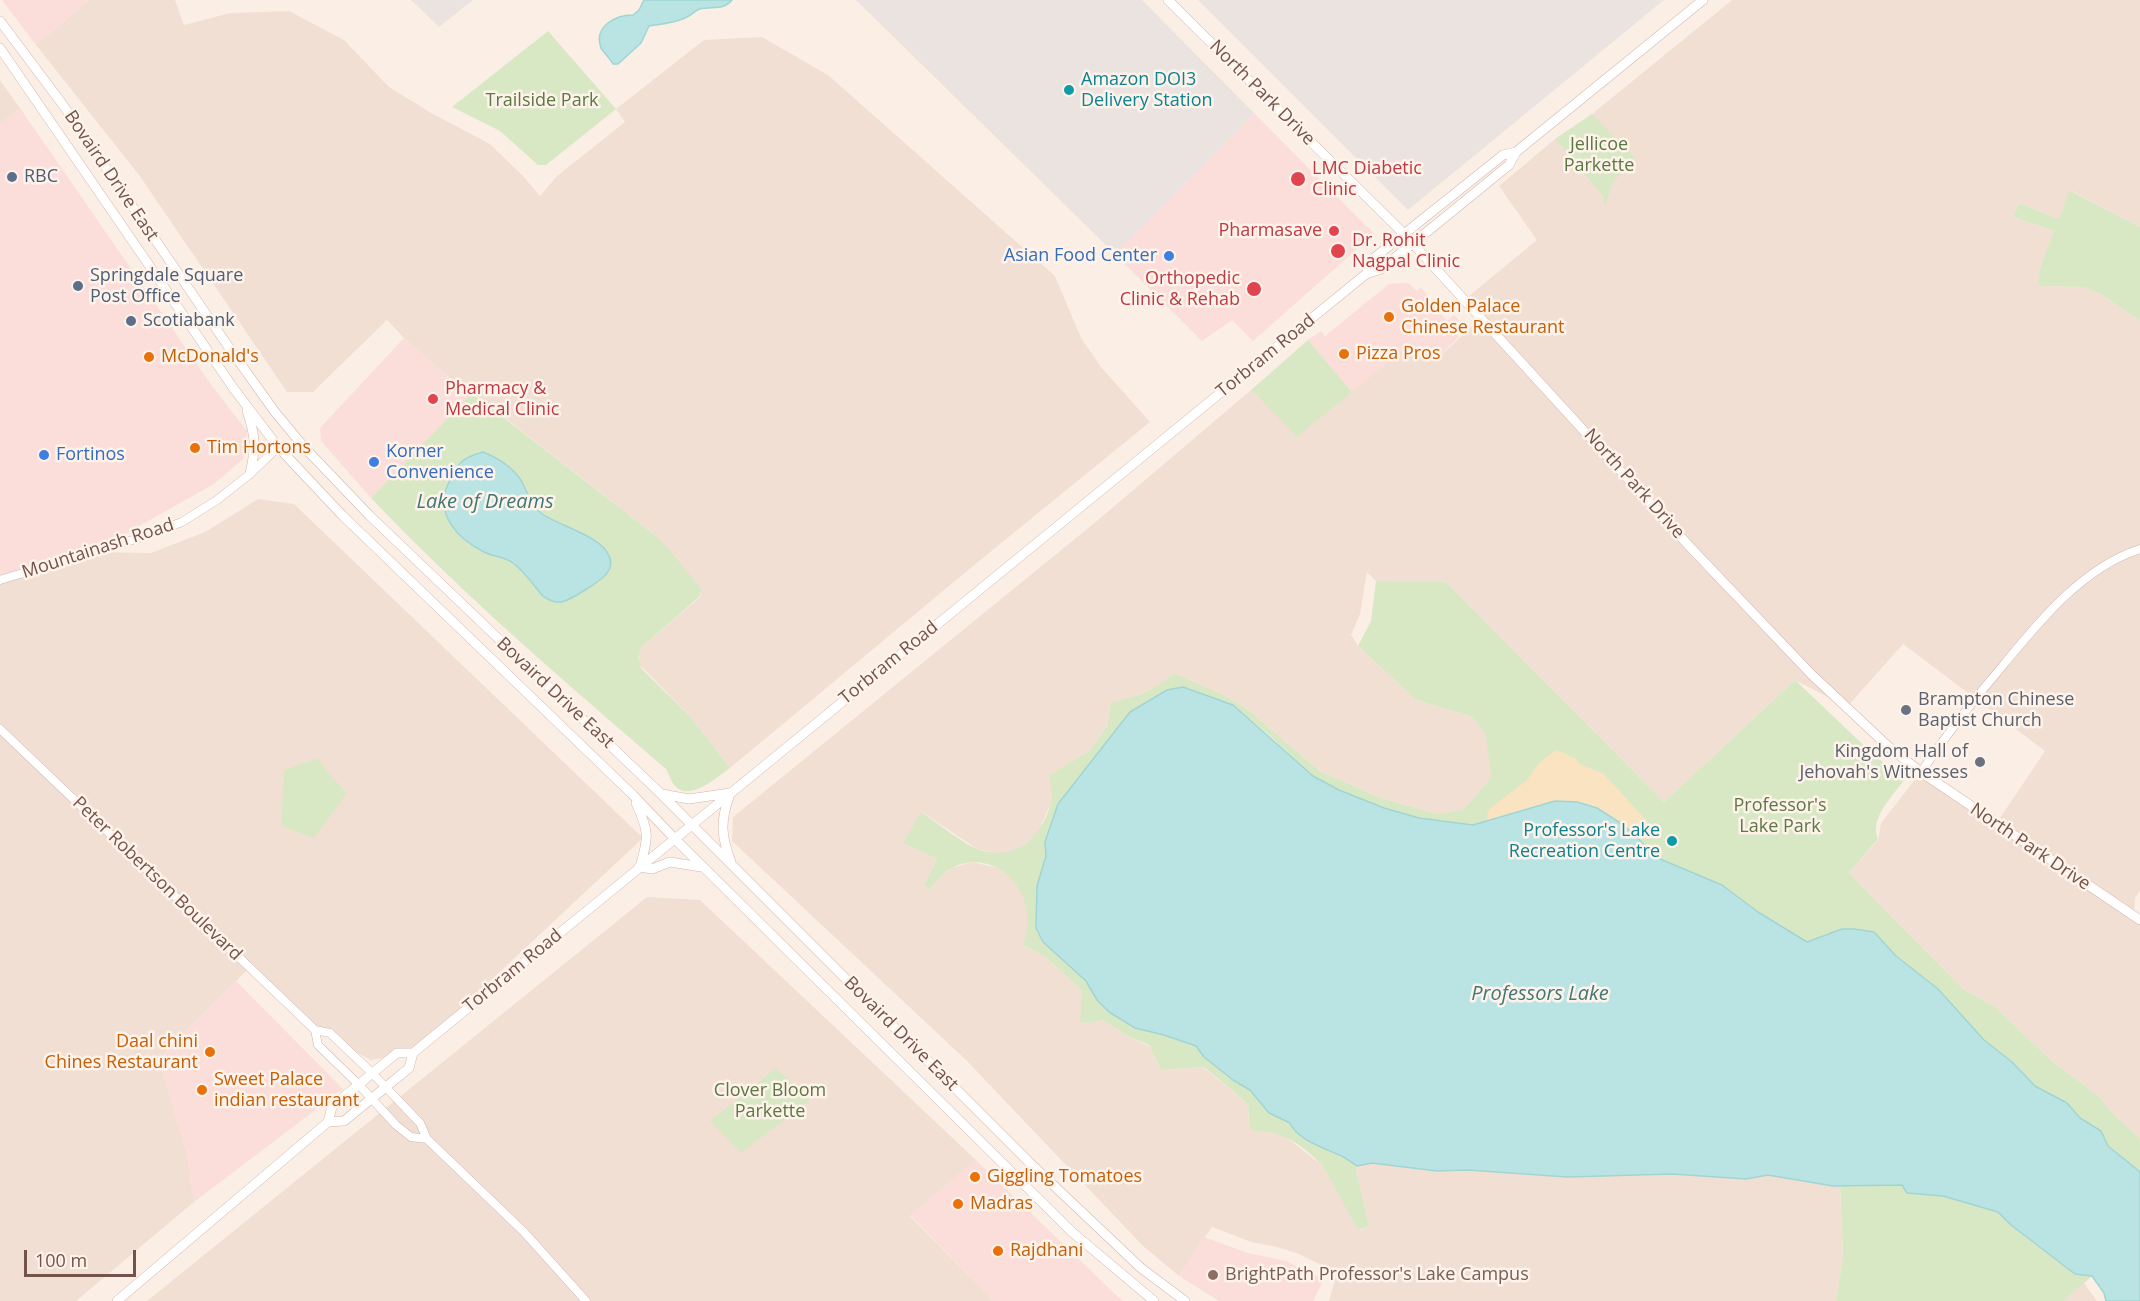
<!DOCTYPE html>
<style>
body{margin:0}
#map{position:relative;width:2140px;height:1301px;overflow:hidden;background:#fbefe5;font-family:"Open Sans",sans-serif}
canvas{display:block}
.scale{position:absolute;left:24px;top:1250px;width:112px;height:27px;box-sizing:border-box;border:3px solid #73534b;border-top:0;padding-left:8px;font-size:18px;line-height:21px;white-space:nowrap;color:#73534b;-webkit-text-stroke:4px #fef3eb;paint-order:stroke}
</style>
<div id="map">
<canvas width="2140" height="1301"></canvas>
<div class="scale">100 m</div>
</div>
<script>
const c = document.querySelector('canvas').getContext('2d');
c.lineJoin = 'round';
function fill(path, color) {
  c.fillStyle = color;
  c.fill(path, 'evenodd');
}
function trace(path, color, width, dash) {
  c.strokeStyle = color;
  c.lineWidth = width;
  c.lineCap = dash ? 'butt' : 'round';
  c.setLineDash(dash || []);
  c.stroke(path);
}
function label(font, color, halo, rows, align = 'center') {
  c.font = font + ' "Open Sans",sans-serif';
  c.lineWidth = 5;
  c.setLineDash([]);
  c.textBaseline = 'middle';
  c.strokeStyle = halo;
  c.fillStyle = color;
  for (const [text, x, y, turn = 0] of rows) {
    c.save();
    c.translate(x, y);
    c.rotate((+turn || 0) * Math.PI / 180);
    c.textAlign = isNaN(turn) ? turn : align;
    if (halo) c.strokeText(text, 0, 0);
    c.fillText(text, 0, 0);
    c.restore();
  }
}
const residential = new Path2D(`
 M89 0H175L184 25 230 13 289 11 344 40 389 87 433 114 490 144 523 176 540 196 557 176 625 122 616 109 704 40 762 37 828 75 1055 276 1081 338 1101 367 1150 422 978 562 730 768 689 715 639 664V653L641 648 700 597 701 593 660 539 473 393 470 396 404 338 387 320 313 392H287L139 175 36 45Z
 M1732 0H2140V227L2070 190 2059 219 2019 203 2013 217 2054 231 2041 264 2037 286 2085 287 2102 295 2140 321V891L2135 898 2134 916 2140 920V1138L2111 1112 2099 1096 2054 1063 1994 1006 1963 989 1849 873 1878 840 1881 823 1921 772 1996 824 2045 751 1903 644 1847 707 1795 680 1664 802 1446 582 1376 581 1367 572 1360 614 1351 635 1358 646 1416 700 1473 717 1487 736 1491 777 1464 809 1438 814 1381 798 1320 771 1245 707 1220 693 1174 673 1160 685 1128 699 1111 702 1107 726 1090 750 1050 776 1052 801 1036 836 1016 850 999 854 977 849 922 812 904 843 937 859 924 885 930 890 937 879 952 868 972 862 998 868 1009 876 1019 886 1025 897 1028 911 1027 935 1023 945 1046 957 1082 991 1089 1023 1103 1020 1127 1036 1149 1046 1161 1070 1203 1067 1248 1104 1249 1125 1253 1130H1269L1282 1134 1322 1165 1359 1230 1369 1226 1356 1169 1357 1166 1372 1163 1437 1171 1468 1170 1567 1177 1672 1174 1746 1179 1768 1175 1797 1179 1840 1185 1843 1256 1836 1301H1329L1337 1273 1299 1254 1277 1247 1251 1242 1212 1227 1179 1276 1143 1246 966 1060 732 841 733 817 1092 525 1251 390 1297 436 1412 342 1433 353 1438 358 1481 318 1464 300 1537 240 1499 186 1555 139 1592 114Z
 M0 80 20 108 0 124Z
 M258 499 294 504 643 838 413 1053 371 1060 315 1030 252 965 159 1059 187 1154 194 1202 76 1301H0V580L93 552 151 553 205 532Z
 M647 897 700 900 976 1160 910 1216 994 1301H147Z
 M2084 1283 2097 1301H2064Z`);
const commercial = new Path2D(`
 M2 0H89L36 45Z
 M20 108 212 386 247 431 243 459 214 484 93 552 0 580V124Z
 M1254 113 1374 234 1253 341 1232 320 1202 341 1115 254Z
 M1408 283 1417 291 1421 287 1447 321 1454 315 1463 325 1456 333 1459 337 1437 358 1433 353 1424 360 1411 343 1352 392 1308 340 1321 331 1325 336 1389 284Z
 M404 338 470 396 371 498 321 441 320 428Z
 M236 981 343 1089 194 1202 187 1154 159 1059Z
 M976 1160 1117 1296 1123 1301H994L910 1215Z
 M1204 1237 1248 1253 1286 1261 1324 1279 1313 1301H1219L1179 1276Z`);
const industrial = new Path2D(`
 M411 0H473L439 27Z
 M856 0H1142L1254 113 1115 254Z
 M1198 0H1664L1408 210Z`);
const green = new Path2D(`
 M548 31 616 109 546 165H538L500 131 452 107Z
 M1592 114 1635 158 1612 183 1606 204H1603L1604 197 1555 139Z
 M2069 190 2140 227V321L2102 295 2085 287 2037 286 2041 264 2054 231 2013 217 2019 203 2059 219Z
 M1308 340 1352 392 1297 437 1251 390Z
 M472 393 660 539 701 588 700 596 641 648 638 658 642 669 689 715 730 768C717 777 690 802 675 786 671 782 669 774 666 769 565 682 463 595 371 498Z
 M1376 581 1446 582 1664 802 1795 680 1874 755 1905 779C1893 796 1869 818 1878 839L1849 873 1963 989 1994 1006 2054 1063 2099 1096 2111 1112 2140 1138V1172L2108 1146 2101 1131 2080 1118 2067 1103 2035 1086 2012 1062 1984 1040 1938 989 1896 956 1874 932 1842 929 1807 943 1758 912 1722 885 1660 859 1622 824 1530 807 1473 825 1419 818 1384 808 1339 790 1313 776 1269 735 1233 705 1080 777 1058 804 1046 842V856L1037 886 1058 956 1086 981 1097 1000 1135 1028 1164 1035 1196 1046 1204 1057 1233 1080 1250 1090 1269 1113 1290 1123C1297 1139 1321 1147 1337 1154 1344 1156 1351 1162 1357 1166L1356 1169 1369 1226 1358 1230 1322 1165C1302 1145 1282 1130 1253 1131L1249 1125 1248 1104 1204 1067 1161 1070 1149 1045 1127 1036 1103 1020 1089 1023 1080 1022 1082 991 1046 957 1023 945C1047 878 968 829 930 890L924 885 937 859 903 843 921 812C935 821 966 846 980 850 1017 861 1041 837 1051 803 1053 795 1050 784 1049 776L1090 750 1107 726 1111 702C1135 698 1156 689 1174 673L1220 693 1245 707 1320 771 1381 798 1438 814 1464 809 1491 777 1486 736 1473 717 1416 700 1358 646 1371 621Z
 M318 758 329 774 347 793 314 838 281 826 284 770Z
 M776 1068 810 1100 741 1153 710 1121Z
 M1893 1184 1902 1185 1907 1193 1943 1196 1998 1212 2011 1225 2075 1274 2092 1276 2064 1301H1836L1843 1256 1840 1185Z`);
const sand = new Path2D(`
 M1556 750 1575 758 1580 764 1604 774 1648 822 1635 836 1622 824 1577 802 1555 801 1487 821 1488 810 1526 781 1540 762Z`);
const water = new Path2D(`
 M644 0H732C723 11 712 6 700 9 695 10 692 15 687 17 676 23 662 24 649 26L641 43 618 64H613C610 58 604 53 601 48 593 26 616 15 633 15L639 10Z
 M483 452C498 458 513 467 522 482 528 493 530 505 541 513 556 525 602 536 609 556 612 561 611 568 607 573 603 580 569 601 561 602 555 603 545 599 541 594 533 584 524 571 513 563 504 556 493 557 484 552 458 539 434 514 448 484 457 464 461 458 483 452Z
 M1183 687 1233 705 1313 776 1339 790 1384 808 1419 818 1473 825 1555 801 1577 802 1597 808 1622 824 1660 859 1722 885 1758 912 1807 942 1842 929H1854L1874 932 1896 956 1938 989 1984 1040 2012 1062 2035 1086 2067 1103 2080 1118 2101 1131 2108 1146 2140 1172V1301H2106L2104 1293 2092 1276 2075 1274 2011 1225 1998 1212 1943 1196 1907 1193 1902 1185 1833 1186 1768 1175 1746 1179 1672 1174 1567 1177 1468 1170 1437 1171 1372 1163 1357 1166C1351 1162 1344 1156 1337 1154 1321 1147 1297 1139 1290 1123L1269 1113 1250 1090 1233 1080 1204 1057 1196 1046 1164 1035 1135 1028 1109 1012 1097 1000 1086 981 1043 942 1036 928 1037 886 1046 856 1045 842 1058 804 1130 712 1167 690Z`);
const tertiary = new Path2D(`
 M0 580 136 539 182 522 217 500 250 474 278 447
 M0 729 315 1030 330 1033 372 1073 420 1123 427 1139 524 1232 586 1301
 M1921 772C1947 734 1975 698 2005 663 2041 619 2084 567 2140 549
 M315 1030 318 1045 359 1085 396 1125 411 1137 427 1139`);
const secondary = new Path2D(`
 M1168 0 1404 234 1691 548 1811 674 1891 749 1921 772 2140 920
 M0 21 63 105 230 349 275 412 304 447 370 516 659 792 1030 1163 1141 1268 1185 1301
 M0 48 234 389 278 447 342 515 633 795 675 839 1072 1232 1154 1301
 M1366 274 1374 258 1503 155 1516 152
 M247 411C256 437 256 447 250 474
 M662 794 689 799 730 793
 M730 794C720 821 721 836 731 862
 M636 803C649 831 649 837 640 867
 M639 867 652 869 670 862 701 867
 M328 1122 344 1121 392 1082 409 1068 413 1053
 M117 1301 328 1122 332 1107 347 1094 397 1053H413L1285 340 1366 274 1381 269 1444 218 1509 165 1516 152 1703 0`);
const markers = [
 [1069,90,6,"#0f9aa8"],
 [12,177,6,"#5c6f8a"],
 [1298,179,8,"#e0444e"],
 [1334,231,6,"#e0444e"],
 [1338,251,8,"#e0444e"],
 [1169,256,6,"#3f7fe0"],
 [78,286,6,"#5c6f8a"],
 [1254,289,8,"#e0444e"],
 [1389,317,6,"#e8710a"],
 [131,321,6,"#5c6f8a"],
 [1344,354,6,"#e8710a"],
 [149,357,6,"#e8710a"],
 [433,399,6,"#e0444e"],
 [195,448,6,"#e8710a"],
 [44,455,6,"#3f7fe0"],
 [374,462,6,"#3f7fe0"],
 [1906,710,6,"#6b7280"],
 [1980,762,6,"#6b7280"],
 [1672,841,6,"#0f9aa8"],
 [210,1052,6,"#e8710a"],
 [202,1090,6,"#e8710a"],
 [975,1177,6,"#e8710a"],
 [958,1204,6,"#e8710a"],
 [998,1251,6,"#e8710a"],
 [1213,1275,6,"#8d6e63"]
];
const cultureNames = [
 ["Amazon DOI3",1081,80],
 ["Delivery Station",1081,101],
 ["Professor's Lake",1660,831,"right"],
 ["Recreation Centre",1660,852,"right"]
];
const streetNames = [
 ["North Park Drive",1262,93,45],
 ["Bovaird Drive East",111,176,56],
 ["Torbram Road",1266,356,-39],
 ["North Park Drive",1634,484,48],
 ["Mountainash Road",98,549,-18],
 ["Torbram Road",889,663,-39],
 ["Bovaird Drive East",555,693,43],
 ["North Park Drive",2030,847,34],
 ["Peter Robertson Boulevard",157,879,44],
 ["Torbram Road",513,971,-39],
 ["Bovaird Drive East",901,1034,45]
];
const parkNames = [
 ["Trailside Park",542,101],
 ["Jellicoe",1599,145],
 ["Parkette",1599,166],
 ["Professor's",1780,806],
 ["Lake Park",1780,827],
 ["Clover Bloom",770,1091],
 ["Parkette",770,1112]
];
const healthNames = [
 ["LMC Diabetic",1312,169],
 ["Clinic",1312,190],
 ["Pharmasave",1322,231,"right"],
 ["Dr. Rohit",1352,241],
 ["Nagpal Clinic",1352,262],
 ["Orthopedic",1240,279,"right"],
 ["Clinic & Rehab",1240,300,"right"],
 ["Pharmacy &",445,389],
 ["Medical Clinic",445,410]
];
const serviceNames = [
 ["RBC",24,177],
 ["Springdale Square",90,276],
 ["Post Office",90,297],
 ["Scotiabank",143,321]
];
const shopNames = [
 ["Asian Food Center",1157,256,"right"],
 ["Korner",386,452],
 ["Convenience",386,473],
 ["Fortinos",56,455]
];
const foodNames = [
 ["Golden Palace",1401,307],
 ["Chinese Restaurant",1401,328],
 ["Pizza Pros",1356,354],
 ["McDonald's",161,357],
 ["Tim Hortons",207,448],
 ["Daal chini",198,1042,"right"],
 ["Chines Restaurant",198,1063,"right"],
 ["Sweet Palace",214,1080],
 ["indian restaurant",214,1101],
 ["Giggling Tomatoes",987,1177],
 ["Madras",970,1204],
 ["Rajdhani",1010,1251]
];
const worshipNames = [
 ["Brampton Chinese",1918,700],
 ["Baptist Church",1918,721],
 ["Kingdom Hall of",1968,752,"right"],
 ["Jehovah's Witnesses",1968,773,"right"]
];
const educationNames = [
 ["BrightPath Professor's Lake Campus",1225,1275]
];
const waterNames = [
 ["Lake of Dreams",485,502],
 ["Professors Lake",1540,994]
];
fill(residential, '#f2dfd4');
fill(commercial, '#fbddd9');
fill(industrial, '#ebe3df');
fill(green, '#d9e8c4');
fill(sand, '#f9e3c1');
fill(water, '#bae4e3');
trace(water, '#a1d5d4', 1.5);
trace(tertiary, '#ceb7af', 9);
trace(secondary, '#d1b6ac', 10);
trace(tertiary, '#fff', 8);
trace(secondary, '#fff', 9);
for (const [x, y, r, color] of markers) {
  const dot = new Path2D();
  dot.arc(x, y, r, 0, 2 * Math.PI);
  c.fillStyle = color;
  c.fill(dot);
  trace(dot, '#fef3eb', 2);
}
label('18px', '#0d838f', '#fef3eb', cultureNames, 'left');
label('18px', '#73534b', '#fef3eb', streetNames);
label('18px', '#5d7843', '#fef3eb', parkNames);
label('18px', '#be3a42', '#fef3eb', healthNames, 'left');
label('18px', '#4e5e75', '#fef3eb', serviceNames, 'left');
label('18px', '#366cbe', '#fef3eb', shopNames, 'left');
label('18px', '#c56008', '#fef3eb', foodNames, 'left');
label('18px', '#5b616d', '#fef3eb', worshipNames, 'left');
label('18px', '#785e54', '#fef3eb', educationNames, 'left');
label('italic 20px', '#407877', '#fef3eb', waterNames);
</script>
